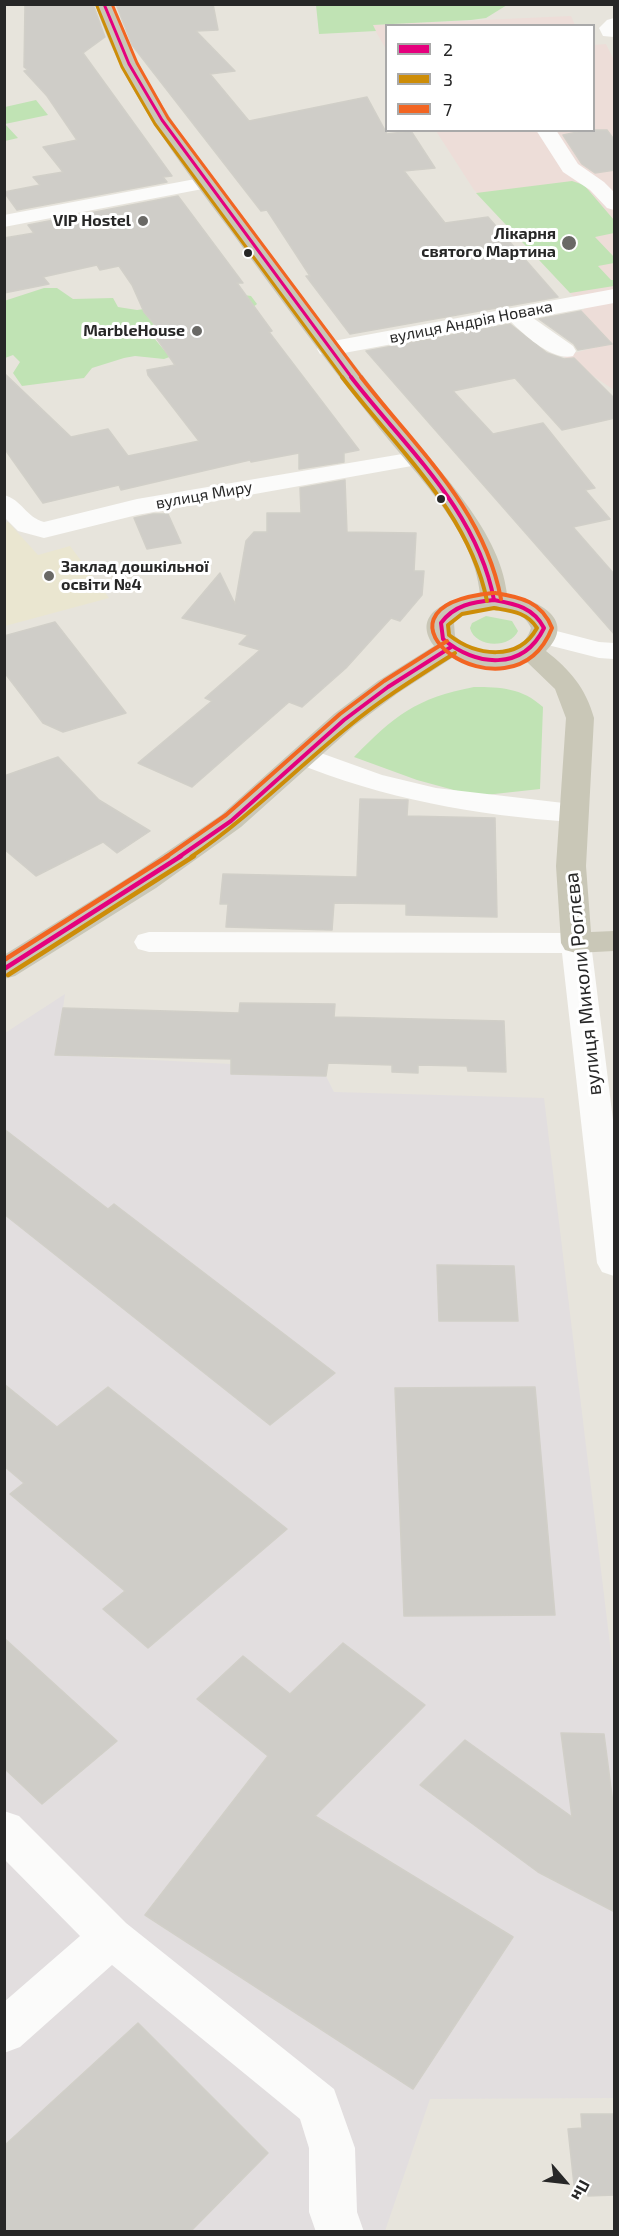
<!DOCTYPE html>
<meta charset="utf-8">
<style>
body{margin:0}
#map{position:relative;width:619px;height:2236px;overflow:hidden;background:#e7e4dc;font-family:"Exo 2",sans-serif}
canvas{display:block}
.frame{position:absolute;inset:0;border:6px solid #272727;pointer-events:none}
.legend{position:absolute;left:385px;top:24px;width:210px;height:108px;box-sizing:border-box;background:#fff;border:2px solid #a9a9a9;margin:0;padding:8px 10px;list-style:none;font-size:18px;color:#272727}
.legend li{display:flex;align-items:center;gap:12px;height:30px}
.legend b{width:30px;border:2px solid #a9a9a9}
.north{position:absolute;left:535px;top:2152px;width:60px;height:60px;-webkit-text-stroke:4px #fff;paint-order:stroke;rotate:118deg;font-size:16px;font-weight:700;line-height:24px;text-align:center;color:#272727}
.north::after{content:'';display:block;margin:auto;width:21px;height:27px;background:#272727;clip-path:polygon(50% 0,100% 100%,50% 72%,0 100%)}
</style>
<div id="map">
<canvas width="619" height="2236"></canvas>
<div class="frame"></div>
<ul class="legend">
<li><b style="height:8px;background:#e5007d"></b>2</li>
<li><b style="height:8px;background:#cd8d08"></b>3</li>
<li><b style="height:8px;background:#f26522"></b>7</li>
</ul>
<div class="north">Пн</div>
</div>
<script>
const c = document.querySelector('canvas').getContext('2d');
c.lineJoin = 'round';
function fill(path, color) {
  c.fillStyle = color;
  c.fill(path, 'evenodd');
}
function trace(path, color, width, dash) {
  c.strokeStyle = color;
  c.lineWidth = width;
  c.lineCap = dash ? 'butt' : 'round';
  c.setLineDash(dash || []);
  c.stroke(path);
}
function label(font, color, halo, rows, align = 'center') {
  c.font = font + ' "Exo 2",sans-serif';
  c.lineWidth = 6;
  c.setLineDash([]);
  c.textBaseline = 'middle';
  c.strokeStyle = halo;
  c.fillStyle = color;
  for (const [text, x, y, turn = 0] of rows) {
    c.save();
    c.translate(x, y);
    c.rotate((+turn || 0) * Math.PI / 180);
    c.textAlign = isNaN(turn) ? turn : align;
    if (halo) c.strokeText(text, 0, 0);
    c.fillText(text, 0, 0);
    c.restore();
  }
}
const industrial = new Path2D(`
 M65 994 56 1055 231 1064V1074L326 1076 334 1092 544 1098 614 1678V2098L430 2099 385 2231 5 2232V1033Z`);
const education = new Path2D(`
 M8 522 38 555 70 546 109 598 5 626 4 523Z`);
const medical = new Path2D(`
 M571 16 575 25 386 26V49L372 25Z
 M606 44 614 60V390L563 356 611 343 580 311 585 309 474 190 436 131 594 130V45Z`);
const green = new Path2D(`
 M507 5 486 18 471 20 373 25 376 31 319 34 316 5Z
 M36 100 48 115 5 124 18 138 5 141V107Z
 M572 181 584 185 614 220V233L595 237 614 257V263L598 266 611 280H614V286L570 293 476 193Z
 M44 288H57L73 299 113 298 118 307 137 310 244 295 251 296 257 304 252 308 156 323 149 327V332L164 350 170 349 175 355 164 359 135 356 124 358 92 368 84 378 22 386 13 373 20 362 13 355 5 358 4 301Z
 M486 616 512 621 518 631C510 649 475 648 470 628L472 623Z
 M474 687C501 687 522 688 543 707L540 789 476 796 417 780 354 757C394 716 416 698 474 687Z`);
const building = new Path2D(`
 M25 4H93L105 37 83 53 172 176 163 177 167 182 17 210 4 192 40 185 33 177 63 172 43 147 77 140 47 96 24 71 28 70 24 67Z
 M116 4H213L218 30 196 31 235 71 210 74 249 121 367 97 387 134 411 131 435 168 404 171 445 223 488 217 558 297 350 334 306 276H310L267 210 261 211 132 45Z
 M587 130H607L615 141V170L595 173 582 164 563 135Z
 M178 196 243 283H237L272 331 269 332 359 450 344 453V462L299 469V453L251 462 250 460 121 490 119 485 43 503 4 448V373L71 437 108 429 128 456 199 441 148 375 147 370 175 365 153 333 161 332 144 312 132 285 119 266 100 270 97 265 43 277 49 284 4 293V238L34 233 28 225Z
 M581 311 612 344 578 350 574 344 539 319Z
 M510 324 547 353 564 359 574 358 615 399V418L562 430 515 378 453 391 493 434 543 423 595 488 585 490 610 519 573 527 615 575V635L366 351Z
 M345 480 347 532 416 533 414 571H424L422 595 400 621 391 618 346 668 302 707 289 702 192 787 138 763 212 701 205 698 260 650 239 644 248 635 182 618 220 573 235 604 246 541 254 532H267V513H301L300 488Z
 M153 514H168L181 543 147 549 134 518Z
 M55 622 126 713 63 732 43 723 4 672V636Z
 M58 757 99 800 150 831 117 853 103 842 36 876 4 849V776Z
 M360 799 408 800 407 816 495 818 497 917 406 915V904L334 903 332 930 226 927 228 904H220L223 874 357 877Z
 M240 1003 335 1004 334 1017 504 1021 506 1072 468 1071 467 1066 418 1065V1073L392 1072V1065L328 1063 326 1076 231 1074V1059L55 1055 63 1008 239 1013Z
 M4 1129 108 1209 114 1204 335 1373 270 1425 4 1214Z
 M437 1265 514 1266 518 1321H439Z
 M4 1384 57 1427 108 1387 287 1529 148 1648 103 1609 125 1591 10 1494 24 1483 4 1466Z
 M535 1387 555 1615 404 1616 395 1388Z
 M4 1638 117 1741 42 1804 4 1768Z
 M343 1643 425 1705 315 1816 513 1937 413 2089 145 1915 268 1756 197 1699 243 1656 290 1694Z
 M561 1733 604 1734 615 1819V1912L538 1872 420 1785 465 1740 572 1817Z
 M138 2023 268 2153 190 2232H4V2146Z
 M581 2114H615V2195L588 2196 587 2184 574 2185 568 2129 582 2128Z`);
const minor = new Path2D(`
 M614 18V37L603 36 599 28 607 20Z
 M536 130H556L578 164 604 182 614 192V210L607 208 590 190 563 172Z
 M206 177 213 179 216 183 213 187 4 227V215Z
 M614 289V303L533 318 573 346 576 351 573 356C552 361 526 336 511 322L328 356 320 354 317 349 320 344 328 342Z
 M414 452 423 454 426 459 423 464 137 515 44 538 18 531 4 517V495C21 499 27 518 44 522L137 499Z
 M545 628 599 642 614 643V659L599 658 536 642 532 636 536 630Z
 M304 747 382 775 436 788 572 804 582 807 587 813 582 819 572 822C475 815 384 799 294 762L290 756 294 750Z
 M149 932 576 933 587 936 591 943 614 1128V1276L602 1272 597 1263 562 953 149 952 138 949 134 942 138 935Z
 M4 1811 19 1816 126 1923 334 2089 355 2148 357 2212 364 2232H316L309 2212V2148L300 2119 112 1965 20 2047 4 2053V2002L80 1936 4 1859Z`);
const major = new Path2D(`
 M95 4H113C141 86 194 153 245 221 292 284 340 347 389 409 430 462 500 527 507 594 534 599 579 618 546 651 569 669 586 688 594 718L586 866 591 932 614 931V951L576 953 565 950 561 943 556 866 566 718 555 689 527 662C502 673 477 666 452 658L398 693 354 726 241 827 156 888 15 976 4 979V955L134 874 221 815 334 714 378 681 434 646C409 611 454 598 480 594 474 528 411 470 372 419 323 357 276 293 230 230 177 159 123 89 95 4ZM494 608C509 611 524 612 531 628 521 661 476 656 455 636L454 623C464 610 479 610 494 608Z`);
const bus1Far2 = new Path2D(`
 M104 4 129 64 162 120 352 378`);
const bus1Far1 = new Path2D(`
 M351 377C405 447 477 510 494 600
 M494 600C515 604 533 607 544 628 523 671 476 667 443 639L441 623C454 605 473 602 494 600Z
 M179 857 231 821 344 720 388 687 451 647`);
const bus1 = new Path2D(`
 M4 969 181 856`);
const bus2Far2 = new Path2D(`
 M97 6 122 67 155 124 343 378`);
const bus2Far1 = new Path2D(`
 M342 377C395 447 469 511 487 601
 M494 608C511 611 527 612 537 628 518 662 476 656 449 635L448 625 462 614Z
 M191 857C248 818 296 769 349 726 383 698 419 676 455 653`);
const bus2 = new Path2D(`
 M8 975 194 856`);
const bus3Far2 = new Path2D(`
 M112 4 137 63 168 118 362 378`);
const bus3Far1 = new Path2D(`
 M361 377C415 447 484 508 501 599
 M493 593C344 608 511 731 552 628 542 602 521 597 495 593
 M166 857 226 815 340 714 384 681 447 641`);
const bus3 = new Path2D(`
 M4 960 168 856`);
const markers = [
 [143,221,6,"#6a6966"],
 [569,243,8,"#6a6966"],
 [248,253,5,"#272727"],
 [197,331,6,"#6a6966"],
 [441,499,5,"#272727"],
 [49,576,6,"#6a6966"]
];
const farPoinames = [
 ["VIP Hostel",131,221],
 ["Лікарня",556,234],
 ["святого Мартина",556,252],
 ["MarbleHouse",185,331],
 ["Заклад дошкільної",61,567,"left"],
 ["освіти №4",61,585,"left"]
];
const farStreetnames = [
 ["вулиця Андрія Новака",471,322,-11],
 ["вулиця Миру",204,495,-10]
];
const streetNames = [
 ["вулиця Миколи Роглєва",583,984,-96]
];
fill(industrial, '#e2dedf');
fill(education, '#eae6d0');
fill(medical, '#edddd8');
fill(green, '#c0e3b4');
fill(building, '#cfcdc8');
trace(building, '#d1cfc8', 1.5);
fill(minor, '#fbfbfa');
fill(major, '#c9c7b7');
trace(bus1Far2, '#e5007d', 3);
trace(bus1Far1, '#e5007d', 4);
trace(bus1, '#e5007d', 4.5);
trace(bus2Far2, '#cd8d08', 3);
trace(bus2Far1, '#cd8d08', 4);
trace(bus2, '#cd8d08', 4.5);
trace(bus3Far2, '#f26522', 3);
trace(bus3Far1, '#f26522', 4);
trace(bus3, '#f26522', 4.5);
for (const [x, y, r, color] of markers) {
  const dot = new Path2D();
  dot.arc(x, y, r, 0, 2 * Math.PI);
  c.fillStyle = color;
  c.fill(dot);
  trace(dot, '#fff', 2);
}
label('bold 16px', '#272727', '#fff', farPoinames, 'right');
label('16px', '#272727', '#fff', farStreetnames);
label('20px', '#272727', '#fff', streetNames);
</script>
